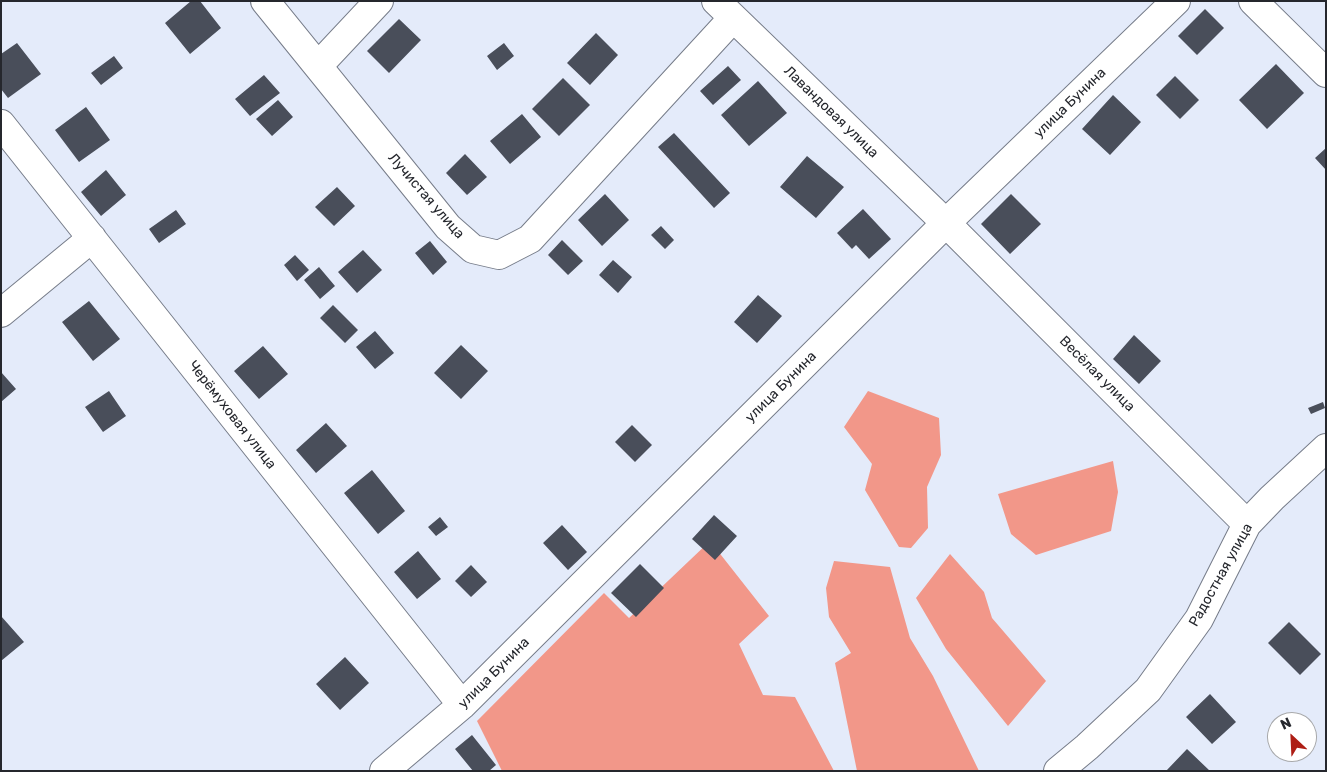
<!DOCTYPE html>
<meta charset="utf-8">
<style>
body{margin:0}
#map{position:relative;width:1327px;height:772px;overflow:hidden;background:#e4ebfa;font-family:Rubik,sans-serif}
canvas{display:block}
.frame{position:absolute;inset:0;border:2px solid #25272d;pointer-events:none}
.north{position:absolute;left:1267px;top:712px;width:50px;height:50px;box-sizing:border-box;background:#fff;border:1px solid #a8a9ab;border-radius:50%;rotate:335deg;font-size:14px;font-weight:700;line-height:20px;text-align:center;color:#25272d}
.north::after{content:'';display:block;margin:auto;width:18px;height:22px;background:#ae1e15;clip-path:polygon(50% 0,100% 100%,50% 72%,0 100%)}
</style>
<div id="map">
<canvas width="1327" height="772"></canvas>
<div class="frame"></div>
<div class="north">N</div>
</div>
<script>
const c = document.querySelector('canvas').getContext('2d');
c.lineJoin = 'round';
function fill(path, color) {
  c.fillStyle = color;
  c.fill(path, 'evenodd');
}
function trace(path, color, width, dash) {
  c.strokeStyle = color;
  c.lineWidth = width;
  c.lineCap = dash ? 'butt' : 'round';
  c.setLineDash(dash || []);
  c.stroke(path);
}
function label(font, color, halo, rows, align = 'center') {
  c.font = font + ' Rubik,sans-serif';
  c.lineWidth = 5;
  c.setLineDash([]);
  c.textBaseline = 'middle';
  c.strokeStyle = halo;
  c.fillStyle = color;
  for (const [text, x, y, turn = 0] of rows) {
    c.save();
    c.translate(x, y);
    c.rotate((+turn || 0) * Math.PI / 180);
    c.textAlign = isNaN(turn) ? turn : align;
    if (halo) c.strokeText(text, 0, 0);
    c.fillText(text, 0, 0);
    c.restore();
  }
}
const forest = new Path2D(`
 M868 391 939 418 941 455 927 487 928 528 911 548 899 547 865 490 872 464 844 427Z
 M1113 461 1118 492 1111 531 1036 555 1011 534 998 494Z
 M710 541 769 616 739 644 763 695 795 697 834 771H502L477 721 604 593 629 618Z
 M950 554 984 592 992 618 1046 681 1008 726 946 649 916 598Z
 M834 561 890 567 910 638 933 676 979 771H857L835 663 851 653 829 617 826 588Z`);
const building = new Path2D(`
 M191 1H200L221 28 190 54 165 23Z
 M1205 9 1224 28 1197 55 1178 36Z
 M399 19 421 40 389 73 367 51Z
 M596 33 618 55 590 85 567 63Z
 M17 43 41 74 8 98 1 89V54Z
 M504 43 514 56 497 70 487 56Z
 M114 56 123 68 101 85 91 73Z
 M1276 64 1304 93 1267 129 1239 100Z
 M728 66 741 80 713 105 700 91Z
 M264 75 280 93 250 116 235 99Z
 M1175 76 1199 100 1180 119 1156 95Z
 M563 78 590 105 559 136 532 109Z
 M758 81 787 113 749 146 721 115Z
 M1113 95 1141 122 1110 155 1082 129Z
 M278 100 293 117 272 136 256 119Z
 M86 107 110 140 79 162 55 130Z
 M522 114 541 137 510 164 490 141Z
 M674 133 730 193 714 208 658 147Z
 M1326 148V170L1315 158Z
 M465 154 487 177 467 195 446 173Z
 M807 156 844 187 816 218 780 187Z
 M106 170 126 195 101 216 81 192Z
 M337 187 355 206 334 226 315 207Z
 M605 194 629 220 602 246 578 220Z
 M1011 194 1041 224 1010 254 981 224Z
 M863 209 891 239 869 259 856 245 852 249 837 233Z
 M176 210 186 224 159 243 149 229Z
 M661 226 674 240 665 249 651 235Z
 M562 240 583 261 568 275 548 255Z
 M430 241 447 262 433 275 415 253Z
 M363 250 382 270 357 293 338 272Z
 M295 255 309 270 297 281 284 265Z
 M613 260 632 277 618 293 599 275Z
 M319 267 335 286 320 299 304 280Z
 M758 295 782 316 757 343 734 322Z
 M89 301 120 339 93 361 62 322Z
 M333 305 358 330 345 343 320 318Z
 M375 331 394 353 375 369 356 347Z
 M1134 335 1161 361 1139 384 1113 359Z
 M461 345 488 371 461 399 434 373Z
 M263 346 288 374 259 399 234 371Z
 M1 372 16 389 1 402Z
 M109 391 126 416 103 432 85 407Z
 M1323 402 1325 408 1311 414 1308 408Z
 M326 423 347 446 316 473 296 450Z
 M632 425 652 445 635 462 615 442Z
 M372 470 405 511 378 534 344 493Z
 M714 515 737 536 715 560 692 539Z
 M440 517 448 527 436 536 428 527Z
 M562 525 587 552 568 570 543 543Z
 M418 551 441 579 417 599 394 572Z
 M640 564 664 588 636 617 611 593Z
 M471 565 487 582 471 597 455 581Z
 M1 616 24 642 1 661Z
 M1289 622 1321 654 1300 675 1268 643Z
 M345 657 369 683 340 710 316 684Z
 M1210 694 1236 722 1212 744 1186 717Z
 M472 735 496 765 489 771H473L455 749Z
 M1187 749 1210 771H1166Z`);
const minor = new Path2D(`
 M265 1 448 227 473 249 499 255 530 239 733 18
 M716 1 953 230 1247 524
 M1253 1 1326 73
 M318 66 379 1
 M1 124 462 705
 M1 313 92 238
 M384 771 462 705 946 223 1176 1
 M1058 771 1087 747 1148 690 1199 619 1247 524 1272 498 1326 448`);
const streetNames = [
 ["улица Бунина",1070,103,-44],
 ["Лавандовая улица",831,112,44],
 ["Лучистая улица",426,196,49],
 ["Весёлая улица",1097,374,45],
 ["улица Бунина",781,387,-45],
 ["Черёмуховая улица",232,415,52],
 ["Радостная улица",1221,575,-61],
 ["улица Бунина",494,673,-45]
];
fill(forest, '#f29789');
fill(building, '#494e5a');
trace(minor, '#767c89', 30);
trace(minor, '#fff', 28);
label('14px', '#25272d', '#fff', streetNames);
</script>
